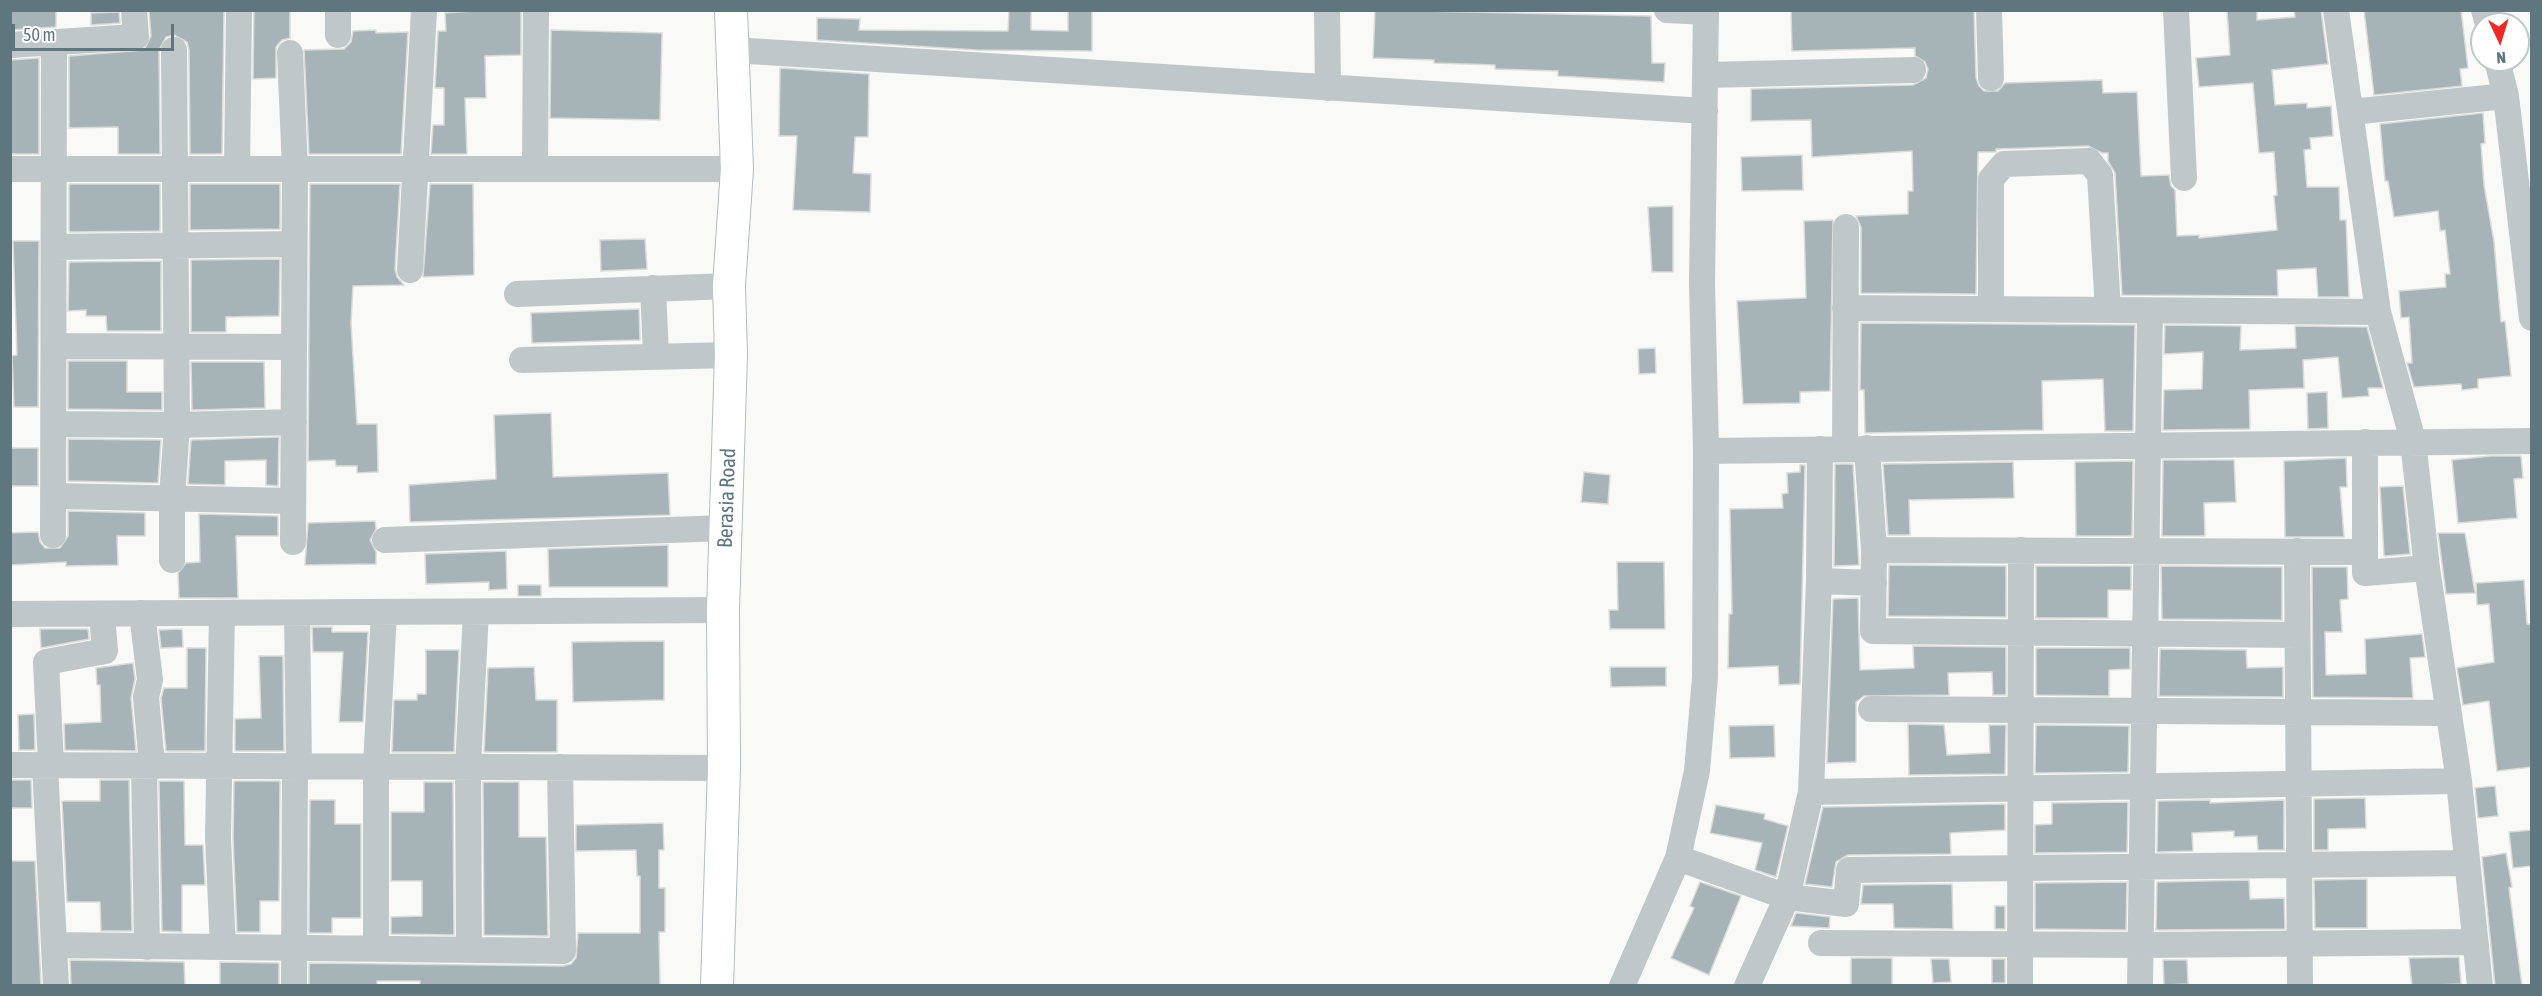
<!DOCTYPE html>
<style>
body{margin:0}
#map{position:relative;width:2542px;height:996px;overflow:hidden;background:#f9f9f7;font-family:"Asap Condensed",sans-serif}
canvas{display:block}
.frame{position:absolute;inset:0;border:12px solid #5e767e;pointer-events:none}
.north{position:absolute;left:2470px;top:12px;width:60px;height:60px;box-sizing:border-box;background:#fff;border:2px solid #bfc8cb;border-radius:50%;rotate:176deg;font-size:16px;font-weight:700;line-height:24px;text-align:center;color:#5e767e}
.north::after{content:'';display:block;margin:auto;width:21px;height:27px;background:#ee2923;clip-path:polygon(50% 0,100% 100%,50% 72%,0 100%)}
.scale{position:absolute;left:12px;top:24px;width:162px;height:27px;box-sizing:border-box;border:3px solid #5e767e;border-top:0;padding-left:8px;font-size:18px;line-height:21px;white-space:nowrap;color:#5e767e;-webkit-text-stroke:4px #fff;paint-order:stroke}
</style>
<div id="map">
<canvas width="2542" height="996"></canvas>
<div class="frame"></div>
<div class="north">N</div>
<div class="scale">50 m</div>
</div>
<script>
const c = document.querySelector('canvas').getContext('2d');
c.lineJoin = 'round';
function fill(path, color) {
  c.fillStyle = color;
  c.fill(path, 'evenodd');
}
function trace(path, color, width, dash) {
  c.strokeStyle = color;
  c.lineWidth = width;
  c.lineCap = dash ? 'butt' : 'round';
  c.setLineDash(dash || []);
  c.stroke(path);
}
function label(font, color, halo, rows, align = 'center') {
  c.font = font + ' "Asap Condensed",sans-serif';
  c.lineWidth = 6;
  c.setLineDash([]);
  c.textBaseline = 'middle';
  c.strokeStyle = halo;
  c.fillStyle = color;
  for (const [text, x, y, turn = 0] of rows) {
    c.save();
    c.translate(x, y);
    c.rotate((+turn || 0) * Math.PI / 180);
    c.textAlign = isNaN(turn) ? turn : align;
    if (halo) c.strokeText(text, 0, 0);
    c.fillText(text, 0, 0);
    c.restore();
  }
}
const building = new Path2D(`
 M10 10H56V27L10 30Z
 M149 10H224L222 154H190L189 50 187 42 174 35 166 37 159 50 160 154H118V127L69 128V56L144 50 151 36Z
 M254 10H290V38L282 40 276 47V78L253 79Z
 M488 10H521V55L485 56 486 98H465L467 154H431L433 125H444V88H435L438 31H446L445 13Z
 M1009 10H1031V30L1068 31V10H1092V51L977 50 817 40V18L860 19 859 30 1008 31Z
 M1375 10 1651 16 1652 63H1665L1664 82 1558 76V71L1495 69V65L1434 63V60L1373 58Z
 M1791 10H1974L1976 78 1979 86 1984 91H1998L2005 83 2102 80 2103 93 2137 92 2141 176 2169 175 2171 186 2175 190 2177 236 2199 235V238L2277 230 2274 196 2277 195 2274 152 2259 153 2253 83 2199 87 2196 58 2230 55 2227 10H2257V20L2295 17 2294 10H2321L2328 64 2272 70 2275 105 2307 103V108L2331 106 2333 136 2310 138 2311 149 2304 150 2307 187H2339L2340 220H2346L2349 297H2318L2316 268 2277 270 2278 296 2122 295 2115 173 2108 161V153H2102L2088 146 1996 149V152H1978L1976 294 1861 293V227L1856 216 1908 214V191H1913L1912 151 1812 157 1811 120 1751 121V89L1913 85 1926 78 1928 69 1925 62 1915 56V48L1792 51Z
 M2364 10H2461L2468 68 2460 69 2462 86 2374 95Z
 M119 12 120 23 91 25V13Z
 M376 30V33L408 32 401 154H309L304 50 344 49 351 42 353 31Z
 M551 30 662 33 660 120 550 118Z
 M39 58V154H10L11 60Z
 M780 68 869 74 868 137H855L853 173 871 174 870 212 793 210 797 136H779Z
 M2483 113 2485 143 2481 144 2484 185 2494 242 2501 322 2505 321 2511 376 2478 379V388L2462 390 2461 384 2414 387 2407 363H2412L2409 317 2401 318 2399 291 2446 287 2445 274H2450L2445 230 2440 231 2438 211 2394 217 2388 181H2385L2380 124Z
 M1802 155 1803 190 1742 191 1741 157Z
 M69 184H160V231L69 232Z
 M190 184H280V229L190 230Z
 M310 184H400L395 269 397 277 404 285 353 286 351 323 357 424H377L378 472 357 473V466H336L335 460 308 461Z
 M430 184H473L474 275 423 277Z
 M1673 206V272H1652L1648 207Z
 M1833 220 1830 391 1800 392V403L1743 404 1737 301 1806 298 1804 221Z
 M645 239 647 269 601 271 600 240Z
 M13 241H39L38 407H14L12 356 17 355Z
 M280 259 279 316 226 317V332H191V260Z
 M161 261V331H107L106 316H86V310L68 311 69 262Z
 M639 309 640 340 532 343 531 313Z
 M1861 323 2135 325 2133 431H2105L2103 379 2042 381 2043 430 1865 433 1864 390H1860Z
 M2165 325 2241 326 2240 350 2296 348 2295 326 2367 327 2383 388H2368L2369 396 2342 398 2338 357 2303 360 2304 388 2249 390 2250 429 2163 430 2164 390 2202 389 2203 352 2164 354Z
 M1655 348 1656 373 1639 374 1638 349Z
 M68 361H127V392H162V410L68 409Z
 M191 362H264L265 408 192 410Z
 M2327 392 2328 428 2308 429 2307 393Z
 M551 413 553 477 668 473 670 515 410 522 409 485 496 479 494 415Z
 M279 437 278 486 266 485V460L225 461V485L188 484 191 440Z
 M68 439 161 440 158 483 68 481Z
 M10 448H38V486H10Z
 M2491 456H2521L2523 478 2514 479 2517 518 2458 523 2452 460Z
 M2346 458 2347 487H2340L2344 537H2285L2284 461Z
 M2163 460H2234L2236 502 2204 503 2205 536H2162Z
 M2133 461 2132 536H2076L2075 462Z
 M2013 462 2014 498 1909 500 1910 535H1888L1883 464Z
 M1835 464H1853L1859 565 1834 566Z
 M1800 465H1805L1800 684 1779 685 1778 666 1728 668 1729 614H1732L1730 509 1783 508 1782 494 1788 493 1787 473 1800 472Z
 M1584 472 1610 475 1608 504 1581 502Z
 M2403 486 2410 554 2384 556 2380 487Z
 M68 511 145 513V536H117L118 565 66 566V562L10 565V533L38 532 40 542 45 548H60L68 536Z
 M199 514 278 516V536H236L238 598H179L178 573 186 563 200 562Z
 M375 521 376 529 370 540 376 552V564L305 565 308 523Z
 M2438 533H2465L2475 593 2446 594Z
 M668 545V587H549L548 549Z
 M506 551 507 589 489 590V582L426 584 425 554Z
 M1617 562H1664L1665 629H1610L1609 610H1618Z
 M1889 565 2006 566V617L1888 616Z
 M2036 566H2131V590H2108V618H2036Z
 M2161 566 2282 567V620L2162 619Z
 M2312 567H2347L2348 599 2340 600 2342 632H2325L2326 675 2366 674 2365 639 2422 634 2425 657 2410 658 2413 698 2313 697Z
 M2524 580 2527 624H2532V767L2497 771 2489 701 2463 705 2457 668 2494 662 2489 604 2477 605 2476 583Z
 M518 585H541V596H518Z
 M1858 598 1860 670 1914 668 1913 646 2006 647V695H1993L1992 672 1948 673 1949 695 1864 696 1856 702V762L1827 763 1833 599Z
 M312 627H332V632H368L363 722H339L343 652H313Z
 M40 629H88L89 639 41 648Z
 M182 629 183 647 161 648 159 630Z
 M664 641V700L573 702 572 642Z
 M187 648H206L205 751H166L161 698 164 688H187Z
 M2036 648H2130V669L2109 670V696L2036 695Z
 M2160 649 2246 650 2247 668 2283 667V697L2159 696Z
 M426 650H459L454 752H392L394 700H417V694H426Z
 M259 656H283L284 751H235V719L261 718Z
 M133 663 135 679 131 698 136 751 65 750 64 724 101 722 100 685H97L96 668Z
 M534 667 536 700H557V752H484L488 668Z
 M1610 667H1666V686L1611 687Z
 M34 714 35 750H19L18 715Z
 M1908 724 1944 725 1947 755 1990 753 1989 725H2006L2005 774 1909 775Z
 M1774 725 1775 757 1730 758 1729 726Z
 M2036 725 2129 726 2128 772 2035 773Z
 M10 780H31L32 808H10Z
 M100 780H129L132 931H101L100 902H67L62 801H100Z
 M159 781H184L185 845H203L205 885H182V932L162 931Z
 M234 781H280L279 901H260V932H237L233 838Z
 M424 782H453L454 935 391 934V917L422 916V881H391V812H424Z
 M483 782H519V837H546L548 936 484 935Z
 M2495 786 2498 816 2478 818 2475 788Z
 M2365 798 2366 828 2328 829V850H2314V799Z
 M310 800H335V824H361V918H332V933H309Z
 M2210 800V803L2284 800V850H2258L2257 836 2234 837V831L2192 833 2193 851 2157 852 2158 801Z
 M2128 802 2127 852 2035 853V825L2052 824V803Z
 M2005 804V830L1950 833 1951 854 1848 855 1836 862 1832 887 1805 884 1823 807Z
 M1716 805 1765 814 1764 819 1788 826 1776 877 1755 870 1762 843 1710 833Z
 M663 823 664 850H659V888H665V932H659L660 986H420V981H377V986H309V963L563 966 571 964 576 958 578 933H640V876H637L636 850 576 851V825Z
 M2532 830V866L2513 868 2509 832Z
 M2506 853 2512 887 2509 888 2522 986H2495L2482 857Z
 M10 861H35L41 986H10Z
 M2367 879V928H2315L2314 880Z
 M2249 880 2250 899 2284 898 2285 929 2156 930 2157 882Z
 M1700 882 1741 896 1709 975 1671 958 1694 908 1690 906Z
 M2127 882 2126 930 2035 929V883Z
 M1952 884 1953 929 1894 928 1893 904H1861L1863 885Z
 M1995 906H2005V929H1995Z
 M1796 913 1830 917 1829 928 1791 926Z
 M2459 957 2461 984 2412 986 2409 958Z
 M1851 958H1892V986H1851Z
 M1931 959H1949L1951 982 1933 983Z
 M1992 959H2005V983H1992Z
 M70 960 184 962 185 986H71Z
 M2163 960H2187L2188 984 2164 985Z
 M220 962 279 963V986H220Z`);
const minor = new Path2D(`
 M338 10V35
 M1327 10 1328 88
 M1667 10 1706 12
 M1989 10 1991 78
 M2176 10 2184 178
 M2336 10 2378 312 2413 441 2427 568 2459 781 2480 986
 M2484 10 2488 24
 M10 45 136 37 134 10
 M733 50 1705 111
 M290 53 295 169 293 542
 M2497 60 2506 96 2532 318
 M1706 75 1913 70
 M2351 112 2506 96
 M10 169H737
 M237 169 239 10
 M535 169 536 10
 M54 247 294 244
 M410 270 424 10
 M653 288 656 355
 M517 294 729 286
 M1845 308 2378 312
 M1991 309V179L2004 164 2089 161 2100 175 2108 310
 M54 346 294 347
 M522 360 731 355
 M54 424 177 425 294 422
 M2365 442V573L2427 568
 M1867 448 1874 550 1873 631 2297 635
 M1845 449 1846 227
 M1706 451 2532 441
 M55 496 293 501
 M53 535 54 42
 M385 540 726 528
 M1874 550 2365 552
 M2297 551 2300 986
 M172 560V498L177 425 174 50
 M1819 581 1874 583
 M142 613 150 680 146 697 152 765
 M222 613 218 838 223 947
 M297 613 299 766
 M10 614 723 610
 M1871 709 2448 713
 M10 765 724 768
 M45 765 56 986
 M51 765 46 662 105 651 102 614
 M144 766 147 947
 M1811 792 2459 781
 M1678 858 1787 897 1846 904 1849 870 2465 863
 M1821 943 2142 945 2473 942
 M54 945 563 951 560 767
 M376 949V766L384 612
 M469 950 468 767 476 612
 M294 986 295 766
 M1622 986 1678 858 1697 771 1705 677 1706 451 1702 283 1706 10
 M1747 986 1787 897 1811 792 1819 581 1820 449
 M2020 986 2021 550
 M2140 986 2150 311`);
const major = new Path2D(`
 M717 986 724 768 723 610 731 355 729 286 737 169 731 10`);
const streetNames = [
 ["Berasia Road",727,498,-88]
];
fill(building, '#a6b4b7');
trace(building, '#dbdbd9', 1.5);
trace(major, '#b3bbbe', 34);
trace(minor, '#c0c7c9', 26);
trace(major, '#fff', 32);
label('21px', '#5e767e', '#fff', streetNames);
</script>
